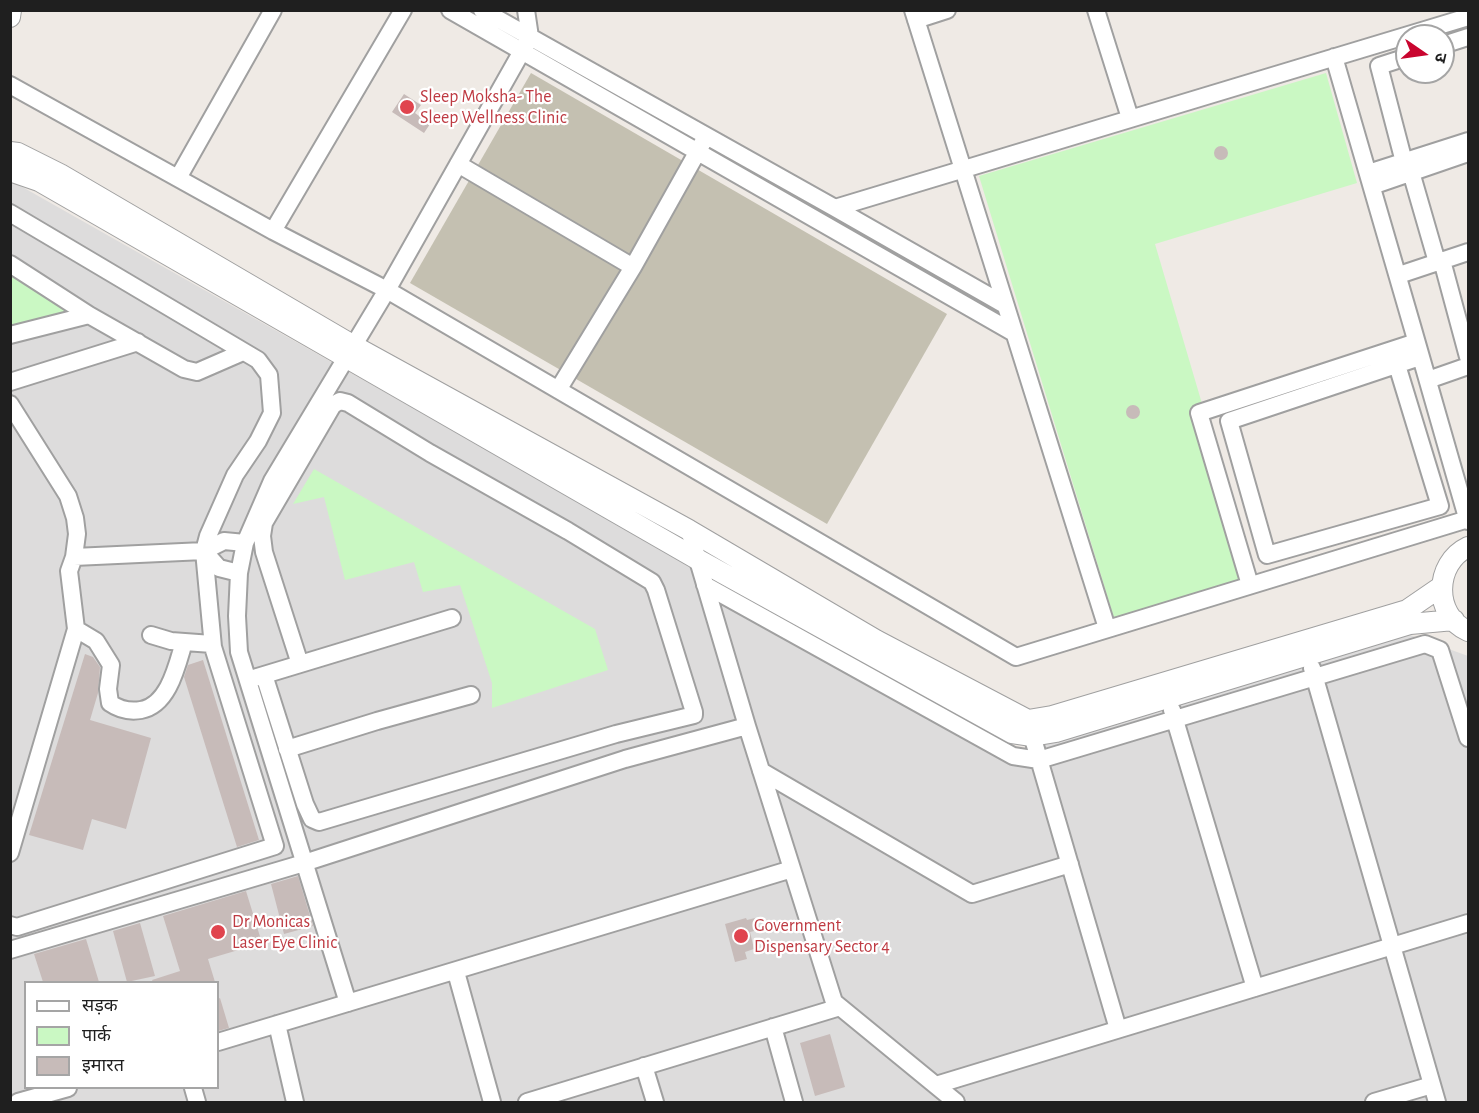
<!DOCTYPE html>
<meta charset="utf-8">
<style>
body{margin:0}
#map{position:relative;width:1479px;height:1113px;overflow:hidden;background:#efeae5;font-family:"Alegreya Sans","Noto Sans Devanagari",sans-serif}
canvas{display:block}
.frame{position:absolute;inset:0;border:12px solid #1f1f1f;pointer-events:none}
.legend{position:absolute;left:24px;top:981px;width:195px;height:108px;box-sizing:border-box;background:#fff;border:2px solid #a5a5a5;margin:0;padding:8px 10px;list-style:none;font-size:18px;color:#1f1f1f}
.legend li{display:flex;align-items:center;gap:12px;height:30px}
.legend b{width:30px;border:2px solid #a5a5a5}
.north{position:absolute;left:1395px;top:24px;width:60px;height:60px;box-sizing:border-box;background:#fff;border:2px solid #a5a5a5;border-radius:50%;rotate:103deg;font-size:16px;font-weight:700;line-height:24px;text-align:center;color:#1f1f1f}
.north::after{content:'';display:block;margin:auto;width:21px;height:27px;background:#c9052f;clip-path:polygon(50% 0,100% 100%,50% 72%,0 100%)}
</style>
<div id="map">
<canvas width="1479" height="1113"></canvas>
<div class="frame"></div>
<ul class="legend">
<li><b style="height:8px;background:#fff"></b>सड़क</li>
<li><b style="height:16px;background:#caf8c3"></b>पार्क</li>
<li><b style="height:16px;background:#c7bbb9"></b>इमारत</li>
</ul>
<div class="north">उ</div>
</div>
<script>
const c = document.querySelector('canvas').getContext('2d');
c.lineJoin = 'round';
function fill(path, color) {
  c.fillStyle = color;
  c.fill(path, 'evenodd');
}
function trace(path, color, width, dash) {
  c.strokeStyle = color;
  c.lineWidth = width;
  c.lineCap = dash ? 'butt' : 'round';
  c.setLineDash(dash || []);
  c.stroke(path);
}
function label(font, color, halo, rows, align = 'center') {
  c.font = font + ' "Alegreya Sans",sans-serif';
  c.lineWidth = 4.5;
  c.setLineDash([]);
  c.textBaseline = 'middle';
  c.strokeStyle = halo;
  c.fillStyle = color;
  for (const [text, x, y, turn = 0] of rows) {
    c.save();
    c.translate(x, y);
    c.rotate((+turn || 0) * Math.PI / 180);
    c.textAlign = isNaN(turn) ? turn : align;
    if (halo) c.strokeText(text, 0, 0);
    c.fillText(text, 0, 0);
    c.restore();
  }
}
const residential = new Path2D(`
 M10 180 1019 751 1405 633 1468 656V1102H11ZM26 982H218V1088H26Z`);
const construction = new Path2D(`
 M531 73 947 314 827 524 410 283Z`);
const park = new Path2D(`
 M1326 73 1357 183 1155 244 1253 577 1114 618 979 176Z
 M11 276 68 312 11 328Z
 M314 469 595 629 608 670 492 708V683L460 585 423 592 414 562 345 580 324 497 293 504Z`);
const building = new Path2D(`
 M404 94 421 105 415 113 430 124 424 133 392 112Z
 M1214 153a7 7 0 1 1 14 0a7 7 0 1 1-14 0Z
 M1126 412a7 7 0 1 1 14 0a7 7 0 1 1-14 0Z
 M85 654 93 657 100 667 98 693 90 720 151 738 126 829 92 819 83 850 29 835Z
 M203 660 259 840 237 847 184 677 188 665Z
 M298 876 313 926 284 934 271 884Z
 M246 891 262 943 208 959 215 982H153L152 980 180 971 163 916Z
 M746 918 747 920 755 918 758 930 750 932 754 949 745 952 747 959 735 962 725 924Z
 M140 923 155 976 127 982 113 931Z
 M86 939 99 982H43L34 954Z
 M220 998 229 1028 218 1031V999Z
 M830 1034 845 1087 815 1096 800 1043Z`);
const minor = new Path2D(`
 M450 10 1014 333
 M482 10 835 208 1005 305
 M913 10 1107 628
 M1096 10 1130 118
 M916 20 947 10
 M1443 45 1468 37
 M1334 57C1379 212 1424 366 1468 521
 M10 85 273 231 387 290 1016 657 1468 519
 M1404 162 1379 66 1407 57
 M458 164 633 267
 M1411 172 1437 262
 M1368 173 1468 141
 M178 178 273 10
 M1372 186 1468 153
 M835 208 1468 17
 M10 213 258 360 269 375 272 413 258 441 235 475 208 536 204 551 213 647 275 846 17 927 10 925
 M273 231 403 10
 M10 264 89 315 184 369 197 372 243 352
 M1444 268 1468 357
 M1399 275 1468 252
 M10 335 89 315
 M1397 365 1440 506 1267 555 1229 421 1420 357
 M1428 380 1468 366
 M10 382 138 342
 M558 390 633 267 703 142
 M10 404 68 496 75 518 77 534 74 557
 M689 530 747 726 834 1002 956 1102
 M204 551 219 568 239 573
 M705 585 1013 756 1039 760 1425 644 1440 650 1468 738
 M1250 585 1199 413 1416 342
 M76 629 96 641 111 665 108 689 110 703C120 710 129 712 141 710 169 705 177 665 184 642
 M151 635 171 641 212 644
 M1312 668 1437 1102
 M264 675 305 804 312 819 319 822 616 734 694 715V712L656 590 652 582 568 531 430 453 348 403 340 401 333 405 264 523 262 536 264 552 300 664
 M254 678 452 618
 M1172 710 1255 988
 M1029 725 1118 1029
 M287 749 377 721 471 695
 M761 771 972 894 1070 864
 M10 853 76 629 69 571 74 557 204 551 224 541 245 543
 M10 950 304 863 625 759 747 726
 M456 972 492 1102
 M348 1003 239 652 237 616 239 573 245 543 272 481 387 290 530 37 526 10
 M277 1024 295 1102
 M773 1027 794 1102
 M218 1042 792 869
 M644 1066 655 1102
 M936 1085 1468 923
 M193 1088 197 1102
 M18 1102 68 1088
 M527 1102 840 1007
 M1374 1102 1432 1085`);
const tertiary = new Path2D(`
 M10 17 11 10
 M10 152 18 153 60 174 354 346 689 530 876 640 1028 720 1052 716 1407 610 1442 586
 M10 171 39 181 697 559 1012 733 1032 736 1056 732 1410 624 1454 620
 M1468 547C1434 563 1433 616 1468 631`);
const markers = [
 [407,107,8,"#e0444e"],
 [218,932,8,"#e0444e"],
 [741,936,8,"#e0444e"]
];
const healthNames = [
 ["Sleep Moksha- The",420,97],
 ["Sleep Wellness Clinic",420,118],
 ["Dr Monicas",232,922],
 ["Laser Eye Clinic",232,943],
 ["Government",754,926],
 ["Dispensary Sector 4",754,947]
];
fill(residential, '#dddcdc');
fill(construction, '#c4c0b1');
fill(park, '#caf8c3');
fill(building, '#c7bbb9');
trace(minor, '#a0a0a0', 20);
trace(tertiary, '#a0a0a0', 22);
trace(minor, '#fff', 16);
trace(tertiary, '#fff', 20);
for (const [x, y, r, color] of markers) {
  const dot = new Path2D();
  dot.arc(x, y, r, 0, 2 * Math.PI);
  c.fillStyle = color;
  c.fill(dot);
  trace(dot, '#fff', 2);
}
label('18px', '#be3a42', '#fff', healthNames, 'left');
</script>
